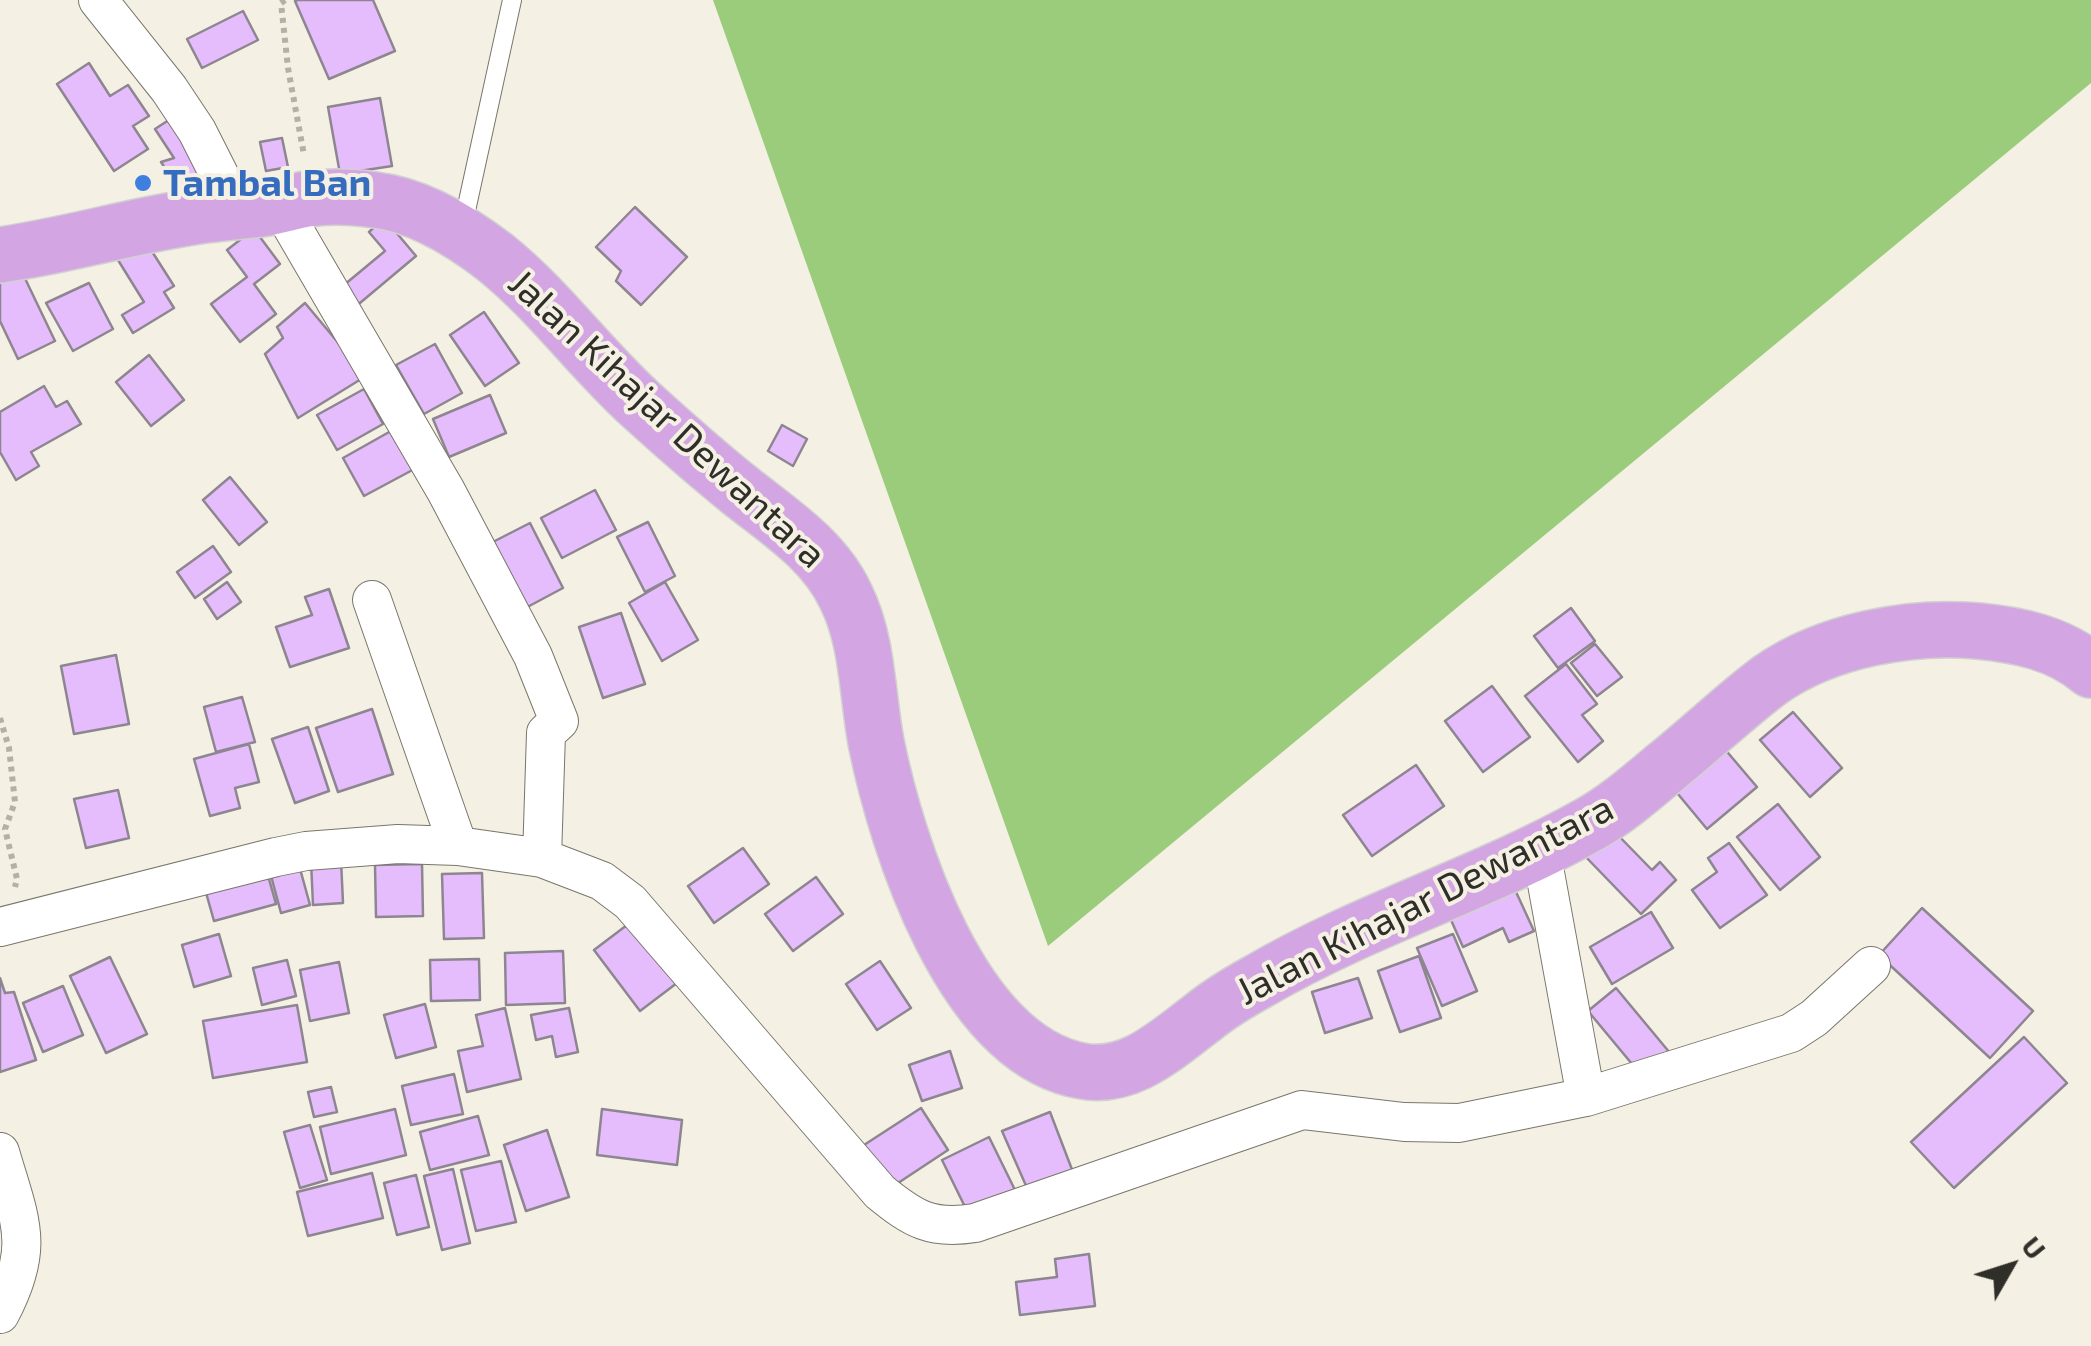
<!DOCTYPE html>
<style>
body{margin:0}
#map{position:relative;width:2091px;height:1346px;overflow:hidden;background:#f4f0e3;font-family:"Exo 2",sans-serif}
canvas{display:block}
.north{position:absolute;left:1961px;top:1216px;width:100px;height:100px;-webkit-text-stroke:8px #f4f0e3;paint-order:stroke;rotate:51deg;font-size:28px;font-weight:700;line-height:40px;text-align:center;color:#2f2e29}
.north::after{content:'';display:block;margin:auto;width:35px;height:45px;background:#2f2e29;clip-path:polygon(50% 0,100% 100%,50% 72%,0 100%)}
</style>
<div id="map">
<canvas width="2091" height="1346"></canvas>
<div class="north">U</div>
</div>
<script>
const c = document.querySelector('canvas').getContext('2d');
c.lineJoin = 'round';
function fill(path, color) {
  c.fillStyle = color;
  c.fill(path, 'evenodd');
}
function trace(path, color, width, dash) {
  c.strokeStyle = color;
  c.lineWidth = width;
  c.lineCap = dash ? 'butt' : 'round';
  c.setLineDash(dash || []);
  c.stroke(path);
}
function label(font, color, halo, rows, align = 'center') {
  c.font = font + ' "Exo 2",sans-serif';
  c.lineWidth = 8;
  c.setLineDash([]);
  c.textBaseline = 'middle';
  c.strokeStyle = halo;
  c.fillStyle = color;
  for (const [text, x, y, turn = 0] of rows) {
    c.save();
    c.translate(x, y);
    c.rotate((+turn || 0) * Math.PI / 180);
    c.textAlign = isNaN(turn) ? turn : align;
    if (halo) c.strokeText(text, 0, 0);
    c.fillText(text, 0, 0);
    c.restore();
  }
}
const forest = new Path2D(`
 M713 0H2091V83L1048 946Z`);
const building = new Path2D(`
 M298 0H373L395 51 329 79 295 1Z
 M243 11 258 40 202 68 187 39Z
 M89 63 110 96 128 85 149 116 133 126 148 149 114 171 57 84Z
 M380 98 392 166 340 174 328 107Z
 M175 116 214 174 182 194 161 162 174 158 155 129Z
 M282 138 288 167 266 171 260 142Z
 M635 207 687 257 641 305 616 281 621 271 596 247Z
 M384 218 416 256 354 308 338 290 385 251 369 232Z
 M254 229 280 264 254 284 276 314 240 342 211 304 247 277 227 250Z
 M146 242 174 286 164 292 174 308 133 333 122 315 144 302 118 260Z
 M20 268 55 341 18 359 0 321V277Z
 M89 283 113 329 73 351 46 303Z
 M305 303 366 376 298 418 265 354 283 338 277 327Z
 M484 312 519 363 485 386 450 335Z
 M435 344 462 393 424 414 396 365Z
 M149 355 184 400 151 426 116 382Z
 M44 386 56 407 67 401 81 424 31 452 39 466 16 480 0 452V412Z
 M364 389 383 424 337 450 317 415Z
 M490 395 506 433 449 457 433 419Z
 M782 425 807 439 793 466 768 451Z
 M398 427 420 466 364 496 343 458Z
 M230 477 267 522 239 545 203 500Z
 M595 490 616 530 562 558 541 518Z
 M648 522 675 576 645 592 617 537Z
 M530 523 563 588 518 612 485 546Z
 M213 546 231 572 195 598 177 572Z
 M227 582 241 602 217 619 204 599Z
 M665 582 698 640 662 661 629 603Z
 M329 589 349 648 290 667 276 627 312 615 305 597Z
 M1571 608 1595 641 1558 668 1534 636Z
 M621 613 645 684 603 698 579 627Z
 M1595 644 1622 677 1597 696 1571 663Z
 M116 655 129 724 74 734 61 666Z
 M1566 664 1597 704 1582 715 1603 741 1578 762 1525 696Z
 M1492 686 1530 737 1483 772 1445 721Z
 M242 697 255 742 216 752 204 707Z
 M372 709 393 774 338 792 316 728Z
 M1793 712 1842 768 1810 797 1760 740Z
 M308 727 329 791 295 803 272 739Z
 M1712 734 1757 787 1707 829 1663 776Z
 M249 744 259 782 235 788 240 808 210 816 194 759Z
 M1416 765 1444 806 1372 856 1343 815Z
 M118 790 129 838 86 848 74 799Z
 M1778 804 1820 857 1780 890 1737 837Z
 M1610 827 1652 870 1660 862 1676 880 1641 914 1582 853Z
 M1729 843 1767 895 1720 928 1692 890 1717 872 1708 858Z
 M743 848 769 884 714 923 688 886Z
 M341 860 343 903 313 905 311 861Z
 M422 864 423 916 376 917 375 865Z
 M265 865 276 904 214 921 203 882Z
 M299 865 310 905 281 913 270 872Z
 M482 873 484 938 444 939 442 874Z
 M816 877 843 914 793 951 765 914Z
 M1511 881 1534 931 1509 942 1503 928 1463 947 1447 911Z
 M1922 908 2033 1011 1990 1058 1879 955Z
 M1651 912 1673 948 1612 984 1590 947Z
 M631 922 677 983 640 1011 594 950Z
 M219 934 231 976 194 987 182 945Z
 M1453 934 1477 991 1442 1006 1417 948Z
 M563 951 565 1003 506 1005 505 953Z
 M1419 956 1441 1018 1400 1032 1378 971Z
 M110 957 147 1034 106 1053 70 976Z
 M479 959 480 1000 431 1001 430 960Z
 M287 960 296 996 262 1005 253 968Z
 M880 961 911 1008 877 1030 846 984Z
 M339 962 349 1013 310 1021 300 970Z
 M0 978 5 993 14 992 36 1060 0 1072Z
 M1358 978 1372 1018 1325 1033 1312 992Z
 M63 986 83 1035 43 1052 23 1003Z
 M1616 988 1670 1053 1642 1076 1588 1011Z
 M425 1004 436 1047 396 1058 384 1015Z
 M297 1005 307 1062 213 1078 203 1021Z
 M505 1008 521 1079 467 1092 458 1051 483 1046 476 1015Z
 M569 1008 578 1052 556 1057 552 1036 536 1040 531 1015Z
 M2024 1037 2067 1083 1954 1188 1911 1142Z
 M950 1051 962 1088 922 1101 909 1065Z
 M454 1074 463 1114 411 1125 402 1086Z
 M331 1087 337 1112 314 1117 308 1092Z
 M921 1108 948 1150 892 1187 864 1145Z
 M395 1109 406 1155 331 1174 320 1127Z
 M602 1109 682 1120 677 1165 597 1155Z
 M1050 1112 1076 1180 1031 1197 1002 1131Z
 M478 1116 489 1155 430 1170 420 1132Z
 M310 1125 327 1180 300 1188 284 1132Z
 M547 1130 569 1197 526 1211 504 1145Z
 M989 1137 1015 1190 968 1213 942 1160Z
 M501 1161 516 1222 476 1231 461 1170Z
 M453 1169 470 1243 442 1250 424 1176Z
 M372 1173 383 1218 308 1236 297 1192Z
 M416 1175 429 1227 397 1235 384 1183Z
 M1089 1254 1095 1306 1020 1315 1016 1282 1057 1277 1055 1259Z`);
const path = new Path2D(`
 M285 0 281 3 288 68 304 155
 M0 718 9 748 15 802 5 829 17 879 15 887`);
const service = new Path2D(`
 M462 229 512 0`);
const minor = new Path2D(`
 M98 0 169 89 197 131 238 212
 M280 206 446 491 533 656 559 721 546 733 542 858
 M372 600 458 846
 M1541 851 1586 1097
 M0 927 276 857 306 851 398 844 458 846 542 858 602 881 630 902 880 1192C913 1219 931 1230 975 1223L1302 1110 1404 1122 1459 1123 1586 1097 1791 1033 1814 1018 1871 966
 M0 1152C20 1221 36 1246 0 1314`);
const primary = new Path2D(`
 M0 255C63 246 124 228 186 218 213 213 241 212 267 208 281 206 294 201 307 199 328 196 354 197 375 200 419 205 461 231 496 258 548 300 589 357 639 403 672 433 707 464 742 492 780 522 825 551 846 597 868 641 867 694 876 742 897 846 962 1050 1082 1071 1130 1080 1167 1044 1202 1018 1219 1004 1239 992 1259 981 1365 919 1483 884 1590 824 1617 809 1642 787 1666 767 1701 739 1734 707 1770 680 1827 640 1910 625 1978 631 2019 635 2059 643 2091 670`);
const markers = [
 [143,183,10,"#3f7fe0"]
];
const shopNames = [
 ["Tambal Ban",163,183]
];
const streetNames = [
 ["Jalan Kihajar Dewantara",667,419,43],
 ["Jalan Kihajar Dewantara",1425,900,-27]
];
fill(forest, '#9acc7b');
fill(building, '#e6bdfc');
trace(building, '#8d8691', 2.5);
trace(service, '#79766b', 20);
trace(minor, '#79766b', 40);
trace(primary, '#d1d1d0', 58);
trace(path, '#b4b0a6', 6, [5, 5]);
trace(service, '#fff', 18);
trace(minor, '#fff', 38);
trace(primary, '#d3a6e3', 55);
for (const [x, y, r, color] of markers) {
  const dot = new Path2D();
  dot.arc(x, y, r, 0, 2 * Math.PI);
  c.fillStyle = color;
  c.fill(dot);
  trace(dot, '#f4f0e3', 4);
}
label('bold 38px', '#366cbe', '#f4f0e3', shopNames, 'left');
label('38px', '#2f2e29', '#f4f0e3', streetNames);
</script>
